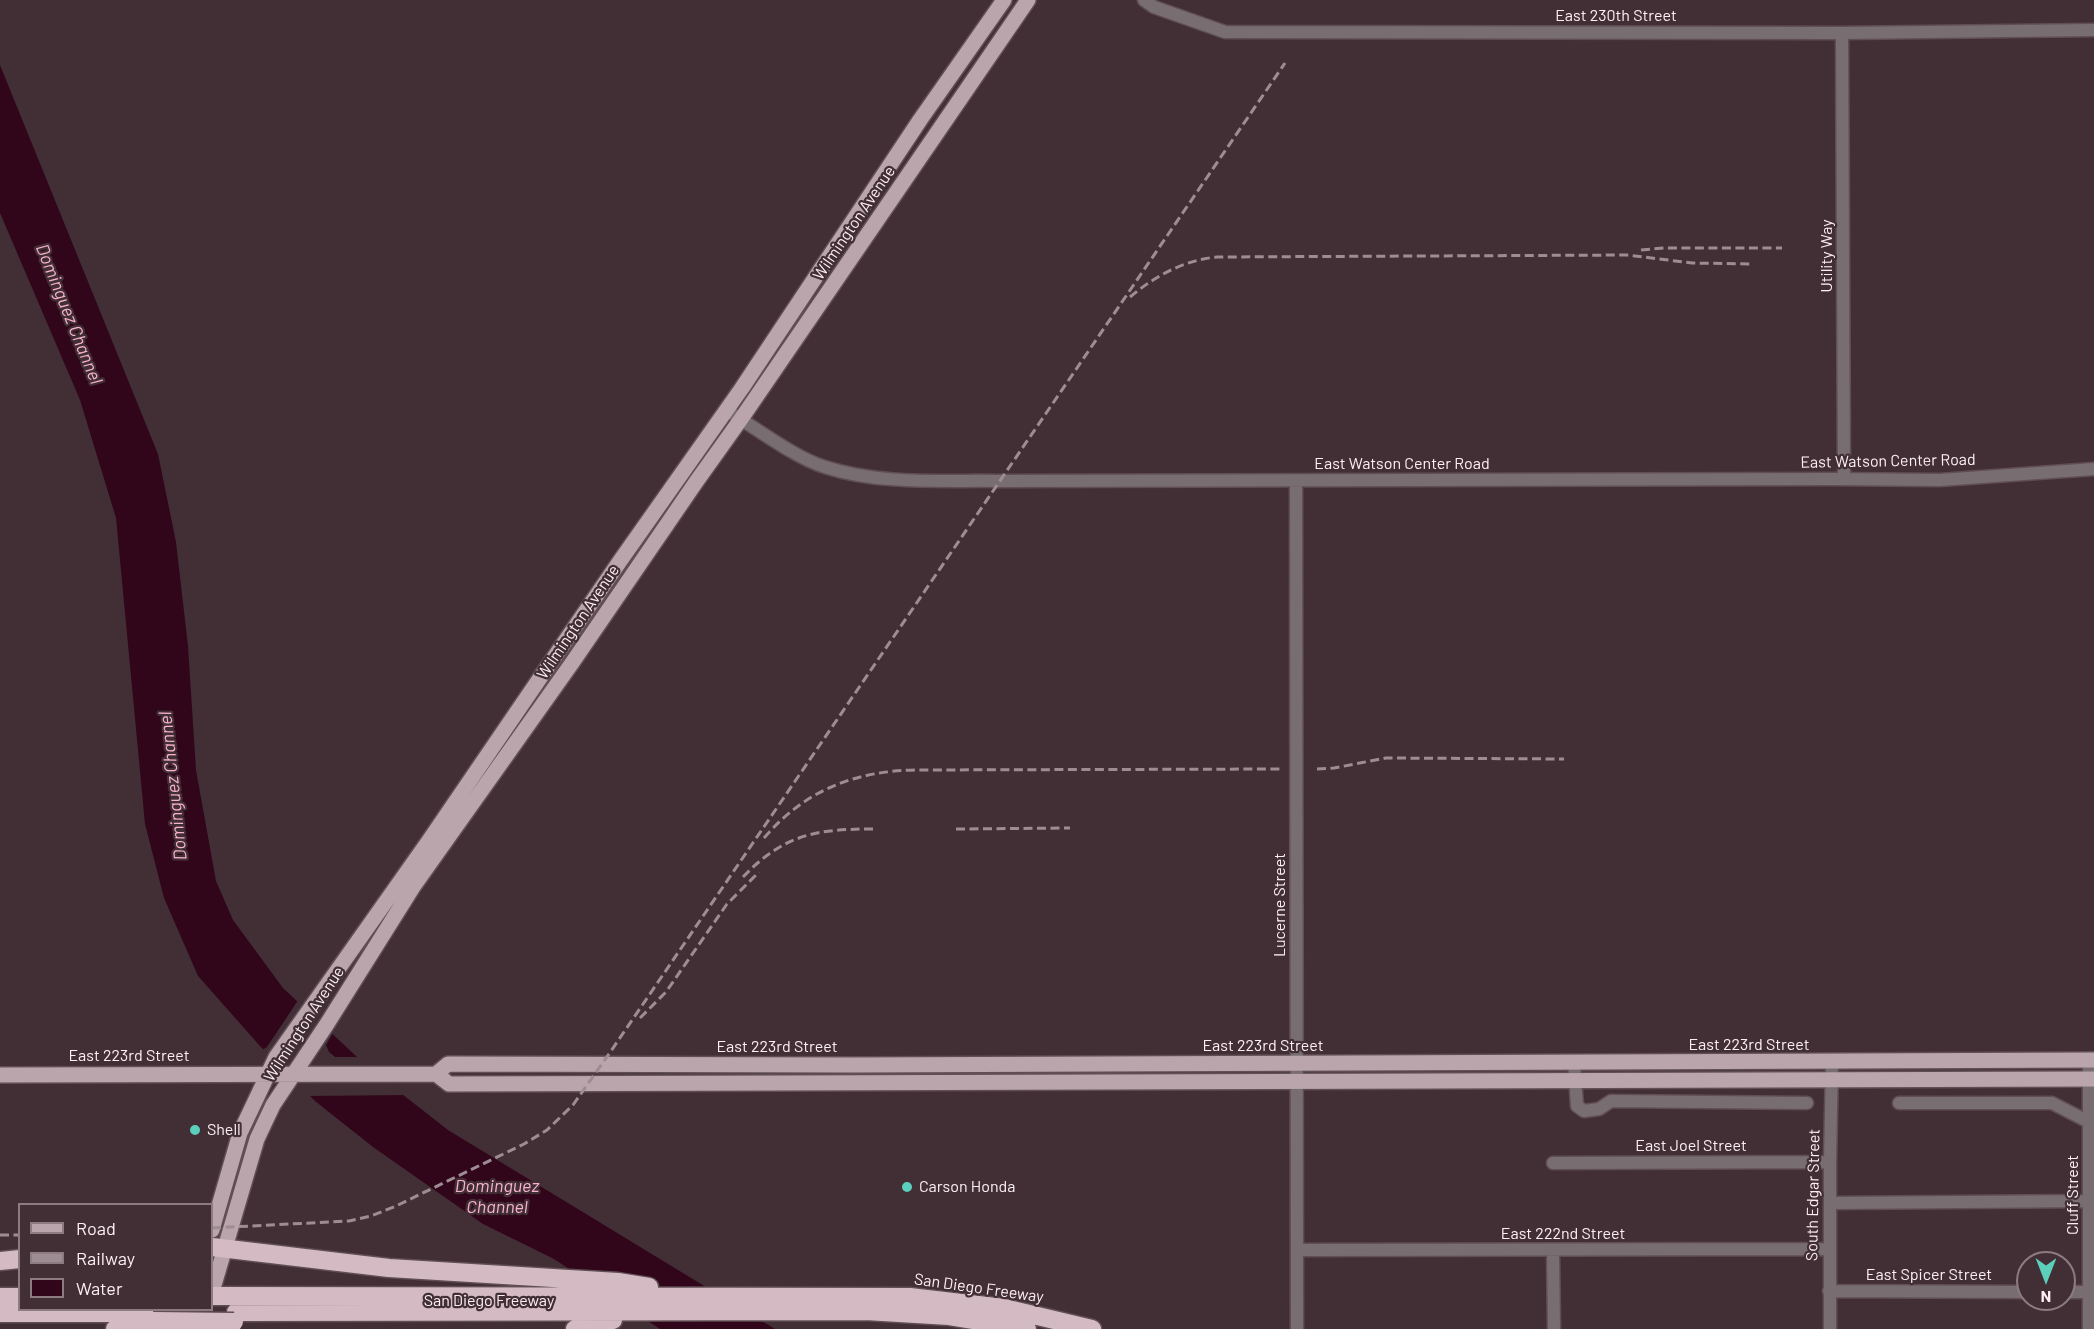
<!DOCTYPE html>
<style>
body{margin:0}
#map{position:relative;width:2094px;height:1329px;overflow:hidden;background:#422f36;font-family:Barlow,sans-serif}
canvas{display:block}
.legend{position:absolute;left:18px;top:1203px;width:195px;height:108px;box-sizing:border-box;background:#422f36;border:2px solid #8c7c82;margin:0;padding:8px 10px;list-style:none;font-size:18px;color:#fceff3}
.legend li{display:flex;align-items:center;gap:12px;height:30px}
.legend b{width:30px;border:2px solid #8c7c82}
.north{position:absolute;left:2016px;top:1251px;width:60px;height:60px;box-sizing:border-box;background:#422f36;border:2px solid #8c7c82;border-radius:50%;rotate:180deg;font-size:16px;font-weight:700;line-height:24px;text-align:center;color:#fceff3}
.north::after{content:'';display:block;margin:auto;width:21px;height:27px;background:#5bcebc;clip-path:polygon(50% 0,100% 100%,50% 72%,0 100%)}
</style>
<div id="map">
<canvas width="2094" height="1329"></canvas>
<ul class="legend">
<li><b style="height:8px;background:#baa5ac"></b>Road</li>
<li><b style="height:8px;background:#9d8d93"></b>Railway</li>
<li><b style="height:16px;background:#31061b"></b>Water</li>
</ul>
<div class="north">N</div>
</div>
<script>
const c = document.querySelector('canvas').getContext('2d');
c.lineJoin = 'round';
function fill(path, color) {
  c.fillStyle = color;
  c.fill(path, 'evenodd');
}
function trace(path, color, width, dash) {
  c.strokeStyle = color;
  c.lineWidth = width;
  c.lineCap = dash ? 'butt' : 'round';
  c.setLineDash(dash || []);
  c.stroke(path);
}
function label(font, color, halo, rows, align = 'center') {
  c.font = font + ' Barlow,sans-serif';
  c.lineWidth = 4.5;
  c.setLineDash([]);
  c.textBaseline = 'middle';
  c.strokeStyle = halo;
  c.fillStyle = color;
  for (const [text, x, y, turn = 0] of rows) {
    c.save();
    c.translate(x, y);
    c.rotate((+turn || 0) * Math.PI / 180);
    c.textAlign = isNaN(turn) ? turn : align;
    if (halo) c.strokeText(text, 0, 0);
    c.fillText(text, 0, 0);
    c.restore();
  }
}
const water = new Path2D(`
 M0 65 158 454 176 542 188 646 196 770 216 881 233 920 283 988 370 1069 448 1130 775 1329H660L554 1259 483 1224 373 1147 315 1101 259 1045 198 976 164 898 145 824 116 518 80 400 0 213Z`);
const pier = new Path2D(`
 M299 999 334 1031 326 1045 329 1052 335 1057H362L408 1095 305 1096 261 1051 267 1047Z`);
const minor = new Path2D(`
 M1144 0 1154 7 1225 32 1842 33 2094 30
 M1842 33 1844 479
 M726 410C755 427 795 458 825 467 880 485 942 480 999 481L1832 479 1940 480 2094 469
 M1296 481 1297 1329
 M2089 1060V1329
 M1574 1063 1577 1106 1584 1111 1599 1109 1611 1101 1807 1103
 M1899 1103H2052L2089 1122
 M1553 1163 1830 1162
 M1830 1203 2089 1201
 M1297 1250 1829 1249
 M1553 1251 1554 1329
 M1829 1291 2028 1292
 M2064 1292H2090
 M1830 1329V1162L1832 1062`);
const major = new Path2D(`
 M436 1074 448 1064 856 1065 2094 1060
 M0 1075 436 1074 449 1084 2094 1079
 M212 1230 240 1133 276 1057 428 842 620 561 742 388 920 120 1004 0
 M212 1292 257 1139 273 1105 327 1024 413 887 572 663 696 482 741 419 1028 0`);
const highway = new Path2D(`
 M212 1247 389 1268 618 1282 649 1287
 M0 1261 20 1259
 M212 1296 910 1297 1004 1308 1092 1329
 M0 1297H20
 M236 1312 866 1311 949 1316 1027 1329
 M0 1313H156
 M115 1329 153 1321
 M575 1329 613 1320`);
const rail = new Path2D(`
 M1641 250 1664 248H1782
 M1130 297C1155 276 1184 260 1217 257L1627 255 1692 263 1752 264
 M1317 769 1334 768 1386 758 1564 759
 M956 829 1070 828
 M764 838C805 790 855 771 916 770L1283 769
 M743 877C784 834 817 829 873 829
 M640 1018 666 992 727 904 759 872
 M212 1228 349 1221 371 1216 396 1206 524 1144 547 1130 573 1105 611 1051 1285 63
 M0 1235H20`);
const highwayBridge = new Path2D(`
 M153 1321 234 1322`);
const markers = [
 [195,1130,6,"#5bcebc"],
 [907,1187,6,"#5bcebc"]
];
const streetNames = [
 ["East 230th Street",1616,16],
 ["Wilmington Avenue",854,223,-56],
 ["Utility Way",1827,256,-90],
 ["East Watson Center Road",1888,461,-1],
 ["East Watson Center Road",1402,464],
 ["Wilmington Avenue",578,622,-56],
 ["Lucerne Street",1280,905,-90],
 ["Wilmington Avenue",304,1024,-57],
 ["East 223rd Street",1749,1045],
 ["East 223rd Street",1263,1046],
 ["East 223rd Street",777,1047],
 ["East 223rd Street",129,1056],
 ["East Joel Street",1691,1146],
 ["South Edgar Street",1813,1195,-89],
 ["Cluff Street",2073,1195,-90],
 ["East 222nd Street",1563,1234],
 ["East Spicer Street",1929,1275],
 ["San Diego Freeway",979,1288,8],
 ["San Diego Freeway",489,1301]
];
const poiNames = [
 ["Shell",207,1130],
 ["Carson Honda",919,1187]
];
const waterNames = [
 ["Dominguez Channel",69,314,68],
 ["Dominguez Channel",173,786,-96],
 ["Dominguez",497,1186],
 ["Channel",497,1207]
];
fill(water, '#31061b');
fill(pier, '#422f36');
trace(minor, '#604e54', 15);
trace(major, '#604e54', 18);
trace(highway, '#604e54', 21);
trace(minor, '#786e71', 12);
trace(major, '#baa5ac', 15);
trace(highway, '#d4bbc3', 18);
trace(rail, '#9d8d93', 3, [9, 4.5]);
trace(highwayBridge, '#604e54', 21, []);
trace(highwayBridge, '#d4bbc3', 18);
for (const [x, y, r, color] of markers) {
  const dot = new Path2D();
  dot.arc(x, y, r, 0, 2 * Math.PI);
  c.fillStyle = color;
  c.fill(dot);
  trace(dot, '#422f36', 2);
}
label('16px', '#fceff3', '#422f36', streetNames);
label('16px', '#fceff3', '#422f36', poiNames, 'left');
label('italic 18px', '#fbb2cd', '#422f36', waterNames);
</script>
